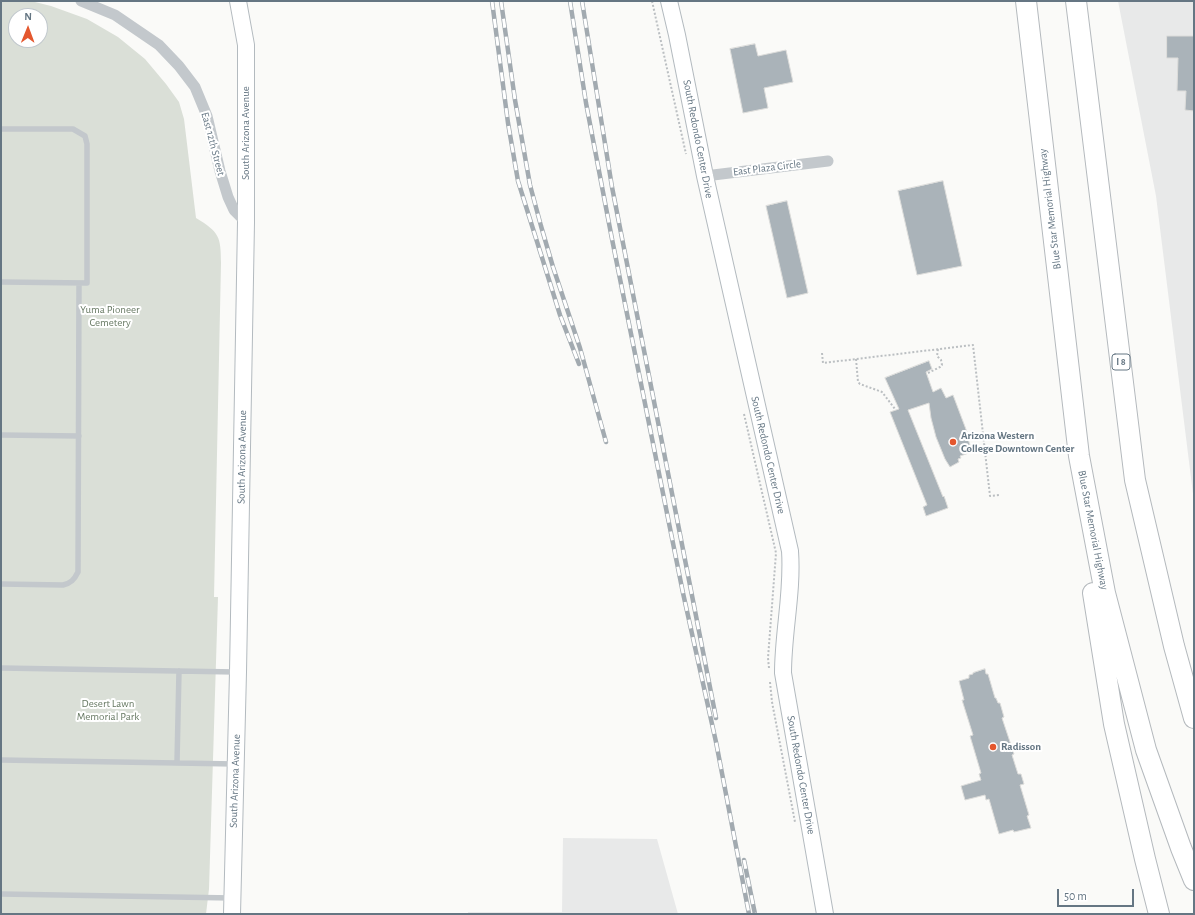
<!DOCTYPE html>
<style>
body{margin:0}
#map{position:relative;width:1195px;height:915px;overflow:hidden;background:#fafaf8;font-family:"Alegreya Sans",sans-serif}
canvas{display:block}
.frame{position:absolute;inset:0;border:2px solid #657683;pointer-events:none}
.north{position:absolute;left:8px;top:8px;width:40px;height:40px;box-sizing:border-box;background:#fff;border:1px solid #c1c8cd;border-radius:50%;rotate:1deg;font-size:11px;font-weight:700;line-height:16px;text-align:center;color:#657683}
.north::after{content:'';display:block;margin:auto;width:14px;height:18px;background:#e4572e;clip-path:polygon(50% 0,100% 100%,50% 72%,0 100%)}
.scale{position:absolute;left:1057px;top:889px;width:77px;height:18px;box-sizing:border-box;border:2px solid #657683;border-top:0;padding-left:5px;font-size:12px;line-height:14px;white-space:nowrap;color:#657683;-webkit-text-stroke:3px #fff;paint-order:stroke}
</style>
<div id="map">
<canvas width="1195" height="915"></canvas>
<div class="frame"></div>
<div class="north">N</div>
<div class="scale">50 m</div>
</div>
<script>
const c = document.querySelector('canvas').getContext('2d');
c.lineJoin = 'round';
function fill(path, color) {
  c.fillStyle = color;
  c.fill(path, 'evenodd');
}
function trace(path, color, width, dash) {
  c.strokeStyle = color;
  c.lineWidth = width;
  c.lineCap = dash ? 'butt' : 'round';
  c.setLineDash(dash || []);
  c.stroke(path);
}
function label(font, color, halo, rows, align = 'center') {
  c.font = font + ' "Alegreya Sans",sans-serif';
  c.lineWidth = 4;
  c.setLineDash([]);
  c.textBaseline = 'middle';
  c.strokeStyle = halo;
  c.fillStyle = color;
  for (const [text, x, y, turn = 0] of rows) {
    c.save();
    c.translate(x, y);
    c.rotate((+turn || 0) * Math.PI / 180);
    c.textAlign = isNaN(turn) ? turn : align;
    if (halo) c.strokeText(text, 0, 0);
    c.fillText(text, 0, 0);
    c.restore();
  }
}
const built = new Path2D(`
 M1118 1H1194V502L1156 196Z
 M563 838 657 839 678 914H468V912H562Z`);
const green = new Path2D(`
 M1 1H31L51 6 87 19 118 37 145 59 166 84 179 102 184 119 196 218C219 232 221 236 221 263L214 597H218L209 889 206 914H1ZM16 16H40V40H16Z`);
const building = new Path2D(`
 M1167 36H1194V111L1185 110 1186 91H1177L1178 58H1167Z
 M755 44 758 56 786 50 793 82 764 88 768 108 743 113 730 49Z
 M943 181 962 266 917 275 898 191Z
 M787 201 808 293 787 298 766 206Z
 M929 361 932 369 926 372 933 392 941 388 946 398 953 395 967 432H966L972 452 960 456 961 458 958 459 959 462 950 467 945 459 936 437 931 418 929 403 908 410 943 497 944 496 948 508 926 516 923 507 927 505 890 412 899 409 885 378Z
 M985 669 986 674H988L995 698H996L998 703H1000L1004 717 1002 718 1014 754 1012 755 1018 774H1021L1024 784 1020 785 1029 815 1027 816 1031 828 1014 832 1013 830 999 834 989 799 986 800 985 795 965 800 961 786 981 780 979 774 981 773 970 736 973 735 962 700H964L959 681 969 678V675L973 674V673Z`);
const path = new Path2D(`
 M652 1 686 154
 M822 353 823 363 973 345 990 496 1000 495
 M856 359 858 382 860 384 882 392 895 409
 M928 373 940 367 942 365 941 360 937 356 938 349
 M744 414 776 553 768 658 769 668
 M770 682 772 702 795 822`);
const lane = new Path2D(`
 M1 129H73L85 136 87 144V283L1 282
 M1 435 79 436
 M1 584 63 585C71 583 74 580 78 572L79 283
 M1 668 236 672
 M1 760 235 764
 M177 762 179 671
 M1 894 232 898`);
const street = new Path2D(`
 M81 1 115 15 159 45 179 66 195 87 207 116 220 171 228 197 234 210 246 222
 M705 176 828 161`);
const secondary = new Path2D(`
 M669 1 677 35 705 176 790 551C793 592 783 632 783 673L825 914
 M232 914 238 672 246 222V45L238 1`);
const highway = new Path2D(`
 M1026 1 1079 456 1105 593 1146 750 1181 848 1194 880
 M1076 1 1135 480 1174 646 1194 718
 M1093 593 1114 724 1145 859 1159 914`);
const rail = new Path2D(`
 M492 1 508 123 518 181 560 315 579 364
 M501 1 515 100 530 185 541 226 553 267 580 348 606 442
 M570 1 586 103 612 239 683 593 716 742 749 914
 M582 1 612 187 716 718
 M744 860 755 914`);
const markers = [
 [953,442,4,"#e4572e"],
 [993,747,4,"#e4572e"]
];
const shields = [
 [1121,362,18]
];
const shieldNames = [
 ["I 8",1121,362]
];
const streetNames = [
 ["South Arizona Avenue",246,133,-90],
 ["South Redondo Center Drive",698,139,79],
 ["East 12th Street",213,144,75],
 ["East Plaza Circle",767,168,-7],
 ["Blue Star Memorial Highway",1050,209,-97],
 ["South Redondo Center Drive",768,455,77],
 ["South Arizona Avenue",242,457,-89],
 ["Blue Star Memorial Highway",1093,530,79],
 ["South Redondo Center Drive",801,775,80],
 ["South Arizona Avenue",235,781,-88]
];
const parkNames = [
 ["Yuma Pioneer",110,310],
 ["Cemetery",110,323],
 ["Desert Lawn",108,704],
 ["Memorial Park",108,717]
];
const poiNames = [
 ["Arizona Western",961,436],
 ["College Downtown Center",961,449],
 ["Radisson",1001,747]
];
fill(built, '#e8e9e9');
fill(green, '#dadfd7');
fill(building, '#aab3b9');
trace(building, '#dcdcda', 1);
trace(secondary, '#b3babf', 18);
trace(highway, '#b4b9bd', 22);
trace(path, '#bbbfc2', 2, [2, 2]);
trace(lane, '#c3c8cc', 5.5);
trace(street, '#c3c8cc', 11);
trace(secondary, '#fff', 16);
trace(highway, '#fff', 20);
trace(rail, '#a2aab0', 4.5);
trace(rail, '#fff', 3, [9]);
for (const [x, y, r, color] of markers) {
  const dot = new Path2D();
  dot.arc(x, y, r, 0, 2 * Math.PI);
  c.fillStyle = color;
  c.fill(dot);
  trace(dot, '#fff', 1.5);
}
for (const [x, y, w] of shields) {
  const box = new Path2D();
  box.roundRect(x - w / 2, y - 8, w, 16, 3);
  c.fillStyle = '#fff';
  c.fill(box);
  trace(box, '#657683', 1);
}
label('bold 10px', '#657683', null, shieldNames);
label('11px', '#657683', '#fff', streetNames);
label('11px', '#687a64', '#fff', parkNames);
label('bold 11px', '#657683', '#fff', poiNames, 'left');
</script>
